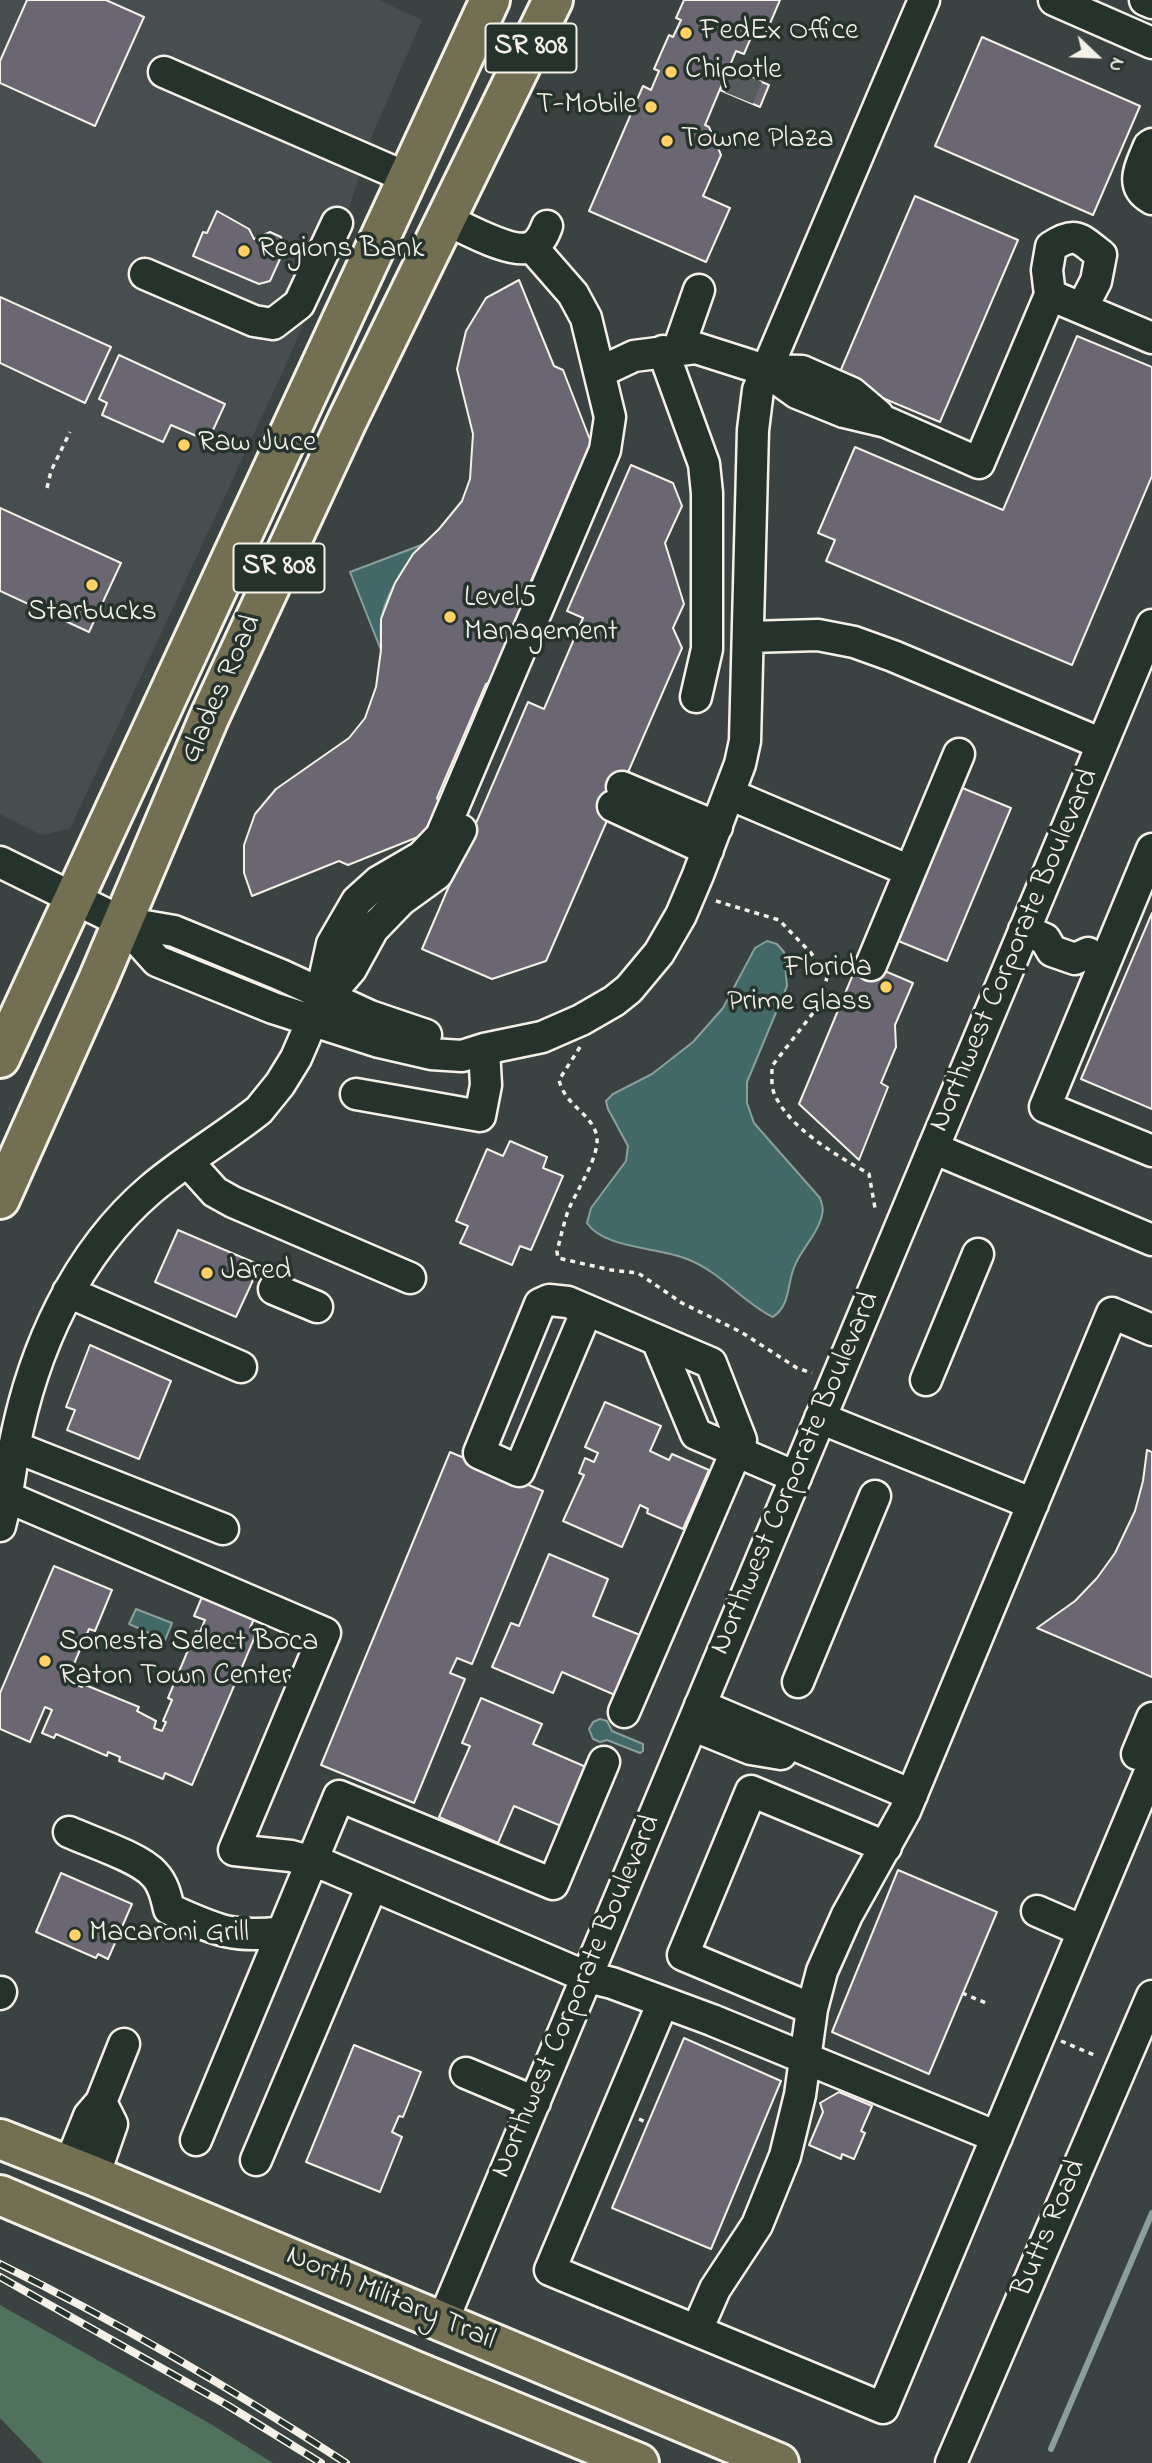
<!DOCTYPE html>
<style>
body{margin:0}
#map{position:relative;width:1152px;height:2463px;overflow:hidden;background:#3a4242;font-family:"Indie Flower",sans-serif}
canvas{display:block}
.north{position:absolute;left:1061px;top:21px;width:70px;height:70px;-webkit-text-stroke:5px #26332d;paint-order:stroke;rotate:113deg;font-size:19px;font-weight:700;line-height:28px;text-align:center;color:#f4f1e8}
.north::after{content:'';display:block;margin:auto;width:24px;height:32px;background:#f4f1e8;clip-path:polygon(50% 0,100% 100%,50% 72%,0 100%)}
</style>
<div id="map">
<canvas width="1152" height="2463"></canvas>
<div class="north">N</div>
</div>
<script>
const c = document.querySelector('canvas').getContext('2d');
c.lineJoin = 'round';
function fill(path, color) {
  c.fillStyle = color;
  c.fill(path, 'evenodd');
}
function trace(path, color, width, dash) {
  c.strokeStyle = color;
  c.lineWidth = width;
  c.lineCap = dash ? 'butt' : 'round';
  c.setLineDash(dash || []);
  c.stroke(path);
}
function label(font, color, halo, rows, align = 'center') {
  c.font = font + ' "Indie Flower",sans-serif';
  c.lineWidth = 7;
  c.setLineDash([]);
  c.textBaseline = 'middle';
  c.strokeStyle = halo;
  c.fillStyle = color;
  for (const [text, x, y, turn = 0] of rows) {
    c.save();
    c.translate(x, y);
    c.rotate((+turn || 0) * Math.PI / 180);
    c.textAlign = isNaN(turn) ? turn : align;
    if (halo) c.strokeText(text, 0, 0);
    c.fillText(text, 0, 0);
    c.restore();
  }
}
const built = new Path2D(`
 M0 0H379L422 20 372 136 337 246 284 369 70 829 41 835 0 814Z`);
const green = new Path2D(`
 M0 2305 209 2423 273 2463H43L0 2418Z`);
const water = new Path2D(`
 M424 544C407 559 383 599 381 622 380 631 381 641 381 650L350 572Z
 M767 941 777 944 784 952 787 986 747 1082V1103L754 1123 820 1198C823 1207 824 1210 821 1219 816 1235 803 1248 796 1263 786 1282 792 1304 773 1317 742 1302 721 1272 687 1259 659 1247 604 1249 587 1223L591 1208 626 1161 628 1146 608 1109 606 1101 613 1094 652 1074 693 1042 723 1008 755 948Z
 M136 1609 172 1623 165 1640 129 1624Z
 M600 1719 607 1721 612 1731 643 1744V1751L640 1753 607 1740 600 1742 593 1739 589 1729 593 1722Z`);
const stream = new Path2D(`
 M1051 2449 1152 2213`);
const building = new Path2D(`
 M27 0H106L144 17 95 126 0 83V61Z
 M684 0H780L763 40 752 35 744 54 736 51 705 125 709 127 721 155 703 196 730 208 706 262 589 211 643 86 651 90 659 71 654 69 669 35 673 37 681 20 676 18Z
 M982 37 1140 106 1093 215 935 146Z
 M729 68 769 85 760 107 720 90Z
 M915 196 1018 240 940 422 837 379Z
 M217 211 249 229 254 239 270 232 281 237 285 248 270 281 259 284 193 256 203 232 207 233Z
 M519 280 554 366 563 370 594 450 583 477 574 481 525 595 528 604 495 680 486 684 437 798 440 806 428 833 348 865 339 861 252 896 244 873V845L255 814 276 789 349 738 365 718 376 687 381 650V619L395 583 413 554 439 529 462 501 470 479 473 434 457 369 466 331 486 298Z
 M0 297 111 347 85 403 0 363Z
 M1077 336 1152 367V476L1072 665 826 561 835 540 818 533 855 447 1003 510Z
 M119 355 225 404 208 441 171 425 163 442 102 415 107 403 99 399Z
 M631 465 673 483 682 506 665 543 684 604 673 628 682 648 546 961 492 979 422 949 528 702 544 709 583 618 567 611Z
 M0 508 121 563 89 632 0 591Z
 M960 787 1011 808 947 961 896 940Z
 M1152 913V1109L1081 1079Z
 M859 960 913 983 895 1025 896 1047 881 1083 888 1087 859 1160 799 1104Z
 M510 1141 547 1157 543 1168 563 1176 531 1250 520 1246 512 1265 460 1243 468 1226 456 1221 487 1149 503 1156Z
 M178 1230 260 1265 236 1317 155 1282Z
 M90 1345 171 1381 139 1459 67 1430 75 1410 66 1407Z
 M605 1402 661 1426 650 1451 669 1460 672 1454 709 1470 683 1529 647 1513 648 1509 640 1505 622 1547 563 1521 584 1475 579 1473 585 1458 594 1462 598 1453 585 1447Z
 M1147 1450 1152 1452V1677L1037 1628 1075 1601 1097 1578 1115 1553 1135 1511 1143 1481Z
 M450 1452 543 1491 472 1664 457 1658 450 1673 465 1679 414 1803 321 1765Z
 M549 1554 608 1579 593 1616 640 1635 615 1695 562 1672 553 1693 492 1667 511 1623 519 1626Z
 M54 1566 112 1590 95 1631 89 1629 67 1680 82 1687 83 1684 139 1707 137 1711 156 1721 154 1728 162 1731 166 1722 163 1721 172 1700 168 1698 196 1631 200 1632 205 1620 194 1616 202 1597 254 1619 250 1628 256 1630 253 1641 192 1785 165 1773 163 1779 119 1761 120 1757 108 1752 107 1756 56 1734 54 1738 42 1733 52 1710 45 1707 30 1742 0 1729V1693Z
 M481 1698 542 1724 533 1744 586 1767 561 1826 514 1806 498 1843 439 1817 470 1746 462 1743Z
 M898 1870 997 1912 929 2074 832 2032Z
 M61 1873 132 1904 108 1959 98 1954 96 1958 36 1932Z
 M684 2038 781 2081 711 2249 612 2208Z
 M354 2045 421 2072 403 2117 399 2116 392 2132 402 2137 380 2192 306 2162Z
 M839 2092 872 2106 861 2131 865 2133 854 2159 842 2154 841 2159 809 2145 823 2112 820 2103Z`);
const minorTunnel = new Path2D(`
 M739 98 748 76`);
const path = new Path2D(`
 M47 488 51 471 70 432
 M716 901 779 920 811 953 827 977 820 1004 772 1066C772 1074 771 1086 774 1093 788 1128 838 1156 869 1174L875 1208
 M580 1047 559 1080C565 1105 590 1113 596 1133 603 1154 574 1193 567 1214 563 1227 560 1239 557 1252L558 1258 611 1270 638 1273 682 1303 741 1332 797 1368 812 1373
 M962 1993 986 2003
 M1061 2041 1094 2055
 M639 2119 648 2123`);
const minor = new Path2D(`
 M1054 0 1152 43
 M1145 0 1152 3
 M164 72 408 178
 M1152 144 1149 146C1141 166 1128 186 1152 199
 M447 220C465 228 512 255 531 247 540 243 544 234 547 226
 M145 274 254 321 273 324 299 304 337 223
 M1050 295 1047 270 1051 247C1076 230 1080 239 1101 255L1096 281 1082 308
 M678 350 699 290
 M663 351 704 464 707 493V649L696 697
 M765 370 802 371 852 393 878 415
 M600 372 634 356 696 348 765 370 797 393 844 412 886 422 979 463 1050 295 1152 338
 M749 637 818 635 854 642 893 656 1102 744
 M622 787 717 827
 M729 794 910 871
 M613 806 708 850
 M1152 849 1045 1107 1152 1151
 M0 862 122 922 174 931 281 975 370 1016 426 1035
 M122 922 157 961 273 1008 379 1042 431 1054 462 1056 484 1049 542 1037 581 1020 614 1001 629 989 659 953 681 915 698 875 740 764 745 741 753 430 758 390 924 0
 M1024 930 1045 939 1052 951 1075 959 1088 953
 M871 965 959 754
 M321 1004 351 969 373 929 401 900 437 874 461 830
 M356 1094 480 1116 486 1085 484 1049
 M933 1148 1152 1240
 M188 1162 215 1192 233 1202 410 1278
 M274 1289 317 1307
 M68 1292 241 1367
 M587 1310 519 1471 479 1453 540 1304 549 1300 568 1302 711 1363 741 1440 624 1712
 M657 1340 696 1434 796 1477
 M926 1380 978 1254
 M820 1418 1033 1504
 M15 1447 223 1529
 M7 1497 325 1633 234 1850 291 1856 327 1866 587 1977 612 1983 712 2020 997 2137
 M0 1526C7 1500 10 1474 14 1448 32 1351 76 1253 151 1189 185 1160 224 1138 259 1110L280 1084 296 1058 318 1007 332 944 357 901 378 882 421 857 441 836 605 450 610 417 586 318 573 294 532 247
 M798 1682 875 1496
 M700 1705 912 1795
 M692 1725 751 1749 781 1754
 M1137 1754 1152 1718
 M69 1832C91 1842 139 1857 154 1874 163 1883 166 1896 169 1909 215 1929 231 1939 282 1932
 M1037 1911 1083 1931
 M0 1994 1 1992
 M663 2002 550 2270 883 2408 1152 1767
 M812 2009 683 1955 751 1791 886 1847
 M466 2073 535 2102
 M196 2140 339 1796 553 1884 604 1762
 M256 2160 372 1886
 M69 2166 89 2116 101 2102 124 2044
 M94 2176 112 2124 101 2102
 M442 2323 1152 625
 M697 2330 715 2289 757 2225 785 2156 800 2095 812 2009 822 1971 847 1915 905 1811 1112 1313 1152 1330
 M951 2463 1152 1996`);
const major = new Path2D(`
 M0 1058 490 0
 M0 1199 98 980 209 718 347 421 553 0
 M0 2139 94 2176 779 2463
 M0 2195 415 2371 639 2463`);
const rail = new Path2D(`
 M0 2264C120 2323 234 2390 346 2463
 M0 2277 227 2405 321 2463`);
const markers = [
 [686,33,7,"#ffd166"],
 [671,72,7,"#ffd166"],
 [651,107,7,"#ffd166"],
 [667,141,7,"#ffd166"],
 [244,251,7,"#ffd166"],
 [184,445,7,"#ffd166"],
 [92,585,7,"#ffd166"],
 [450,617,7,"#ffd166"],
 [886,987,7,"#ffd166"],
 [207,1273,7,"#ffd166"],
 [45,1661,7,"#ffd166"],
 [75,1935,7,"#ffd166"]
];
const shields = [
 [531,48,91],
 [279,568,91]
];
const shieldNames = [
 ["SR 808",531,48],
 ["SR 808",279,568]
];
const poiNames = [
 ["FedEx Office",700,33],
 ["Chipotle",685,72],
 ["T-Mobile",637,107,"right"],
 ["Towne Plaza",681,141],
 ["Regions Bank",258,251],
 ["Raw Juce",198,445],
 ["Level5",464,600],
 ["Management",464,634],
 ["Starbucks",92,614,"center"],
 ["Florida",872,970,"right"],
 ["Prime Glass",872,1004,"right"],
 ["Jared",221,1273],
 ["Sonesta Select Boca",59,1644],
 ["Raton Town Center",59,1678],
 ["Macaroni Grill",89,1935]
];
const streetNames = [
 ["Glades Road",223,690,-66],
 ["Northwest Corporate Boulevard",1016,951,-67],
 ["Northwest Corporate Boulevard",797,1474,-67],
 ["Northwest Corporate Boulevard",578,1997,-67],
 ["Butts Road",1051,2229,-67],
 ["North Military Trail",390,2300,23]
];
fill(built, '#484d50');
fill(green, '#50715c');
fill(water, '#436868');
trace(water, '#8a9f9b', 2);
trace(stream, '#8a9f9b', 6);
fill(building, '#6a6672');
trace(building, '#f4f1e8', 2);
trace(minorTunnel, '#565c5b', 30, [30, 15]);
trace(minor, '#f4f1e8', 35);
trace(major, '#f4f1e8', 44);
trace(path, '#f4f1e8', 3.5, [5, 5]);
trace(minor, '#26332d', 30);
trace(major, '#726f52', 38);
trace(rail, '#f4f1e8', 8);
trace(rail, '#26332d', 5, [16]);
for (const [x, y, r, color] of markers) {
  const dot = new Path2D();
  dot.arc(x, y, r, 0, 2 * Math.PI);
  c.fillStyle = color;
  c.fill(dot);
  trace(dot, '#26332d', 2.5);
}
for (const [x, y, w] of shields) {
  const box = new Path2D();
  box.roundRect(x - w / 2, y - 24.5, w, 49, 5);
  c.fillStyle = '#26332d';
  c.fill(box);
  trace(box, '#f4f1e8', 2);
}
label('bold 28px', '#f4f1e8', null, shieldNames);
label('30px', '#f4f1e8', '#26332d', poiNames, 'left');
label('30px', '#f4f1e8', '#26332d', streetNames);
</script>
